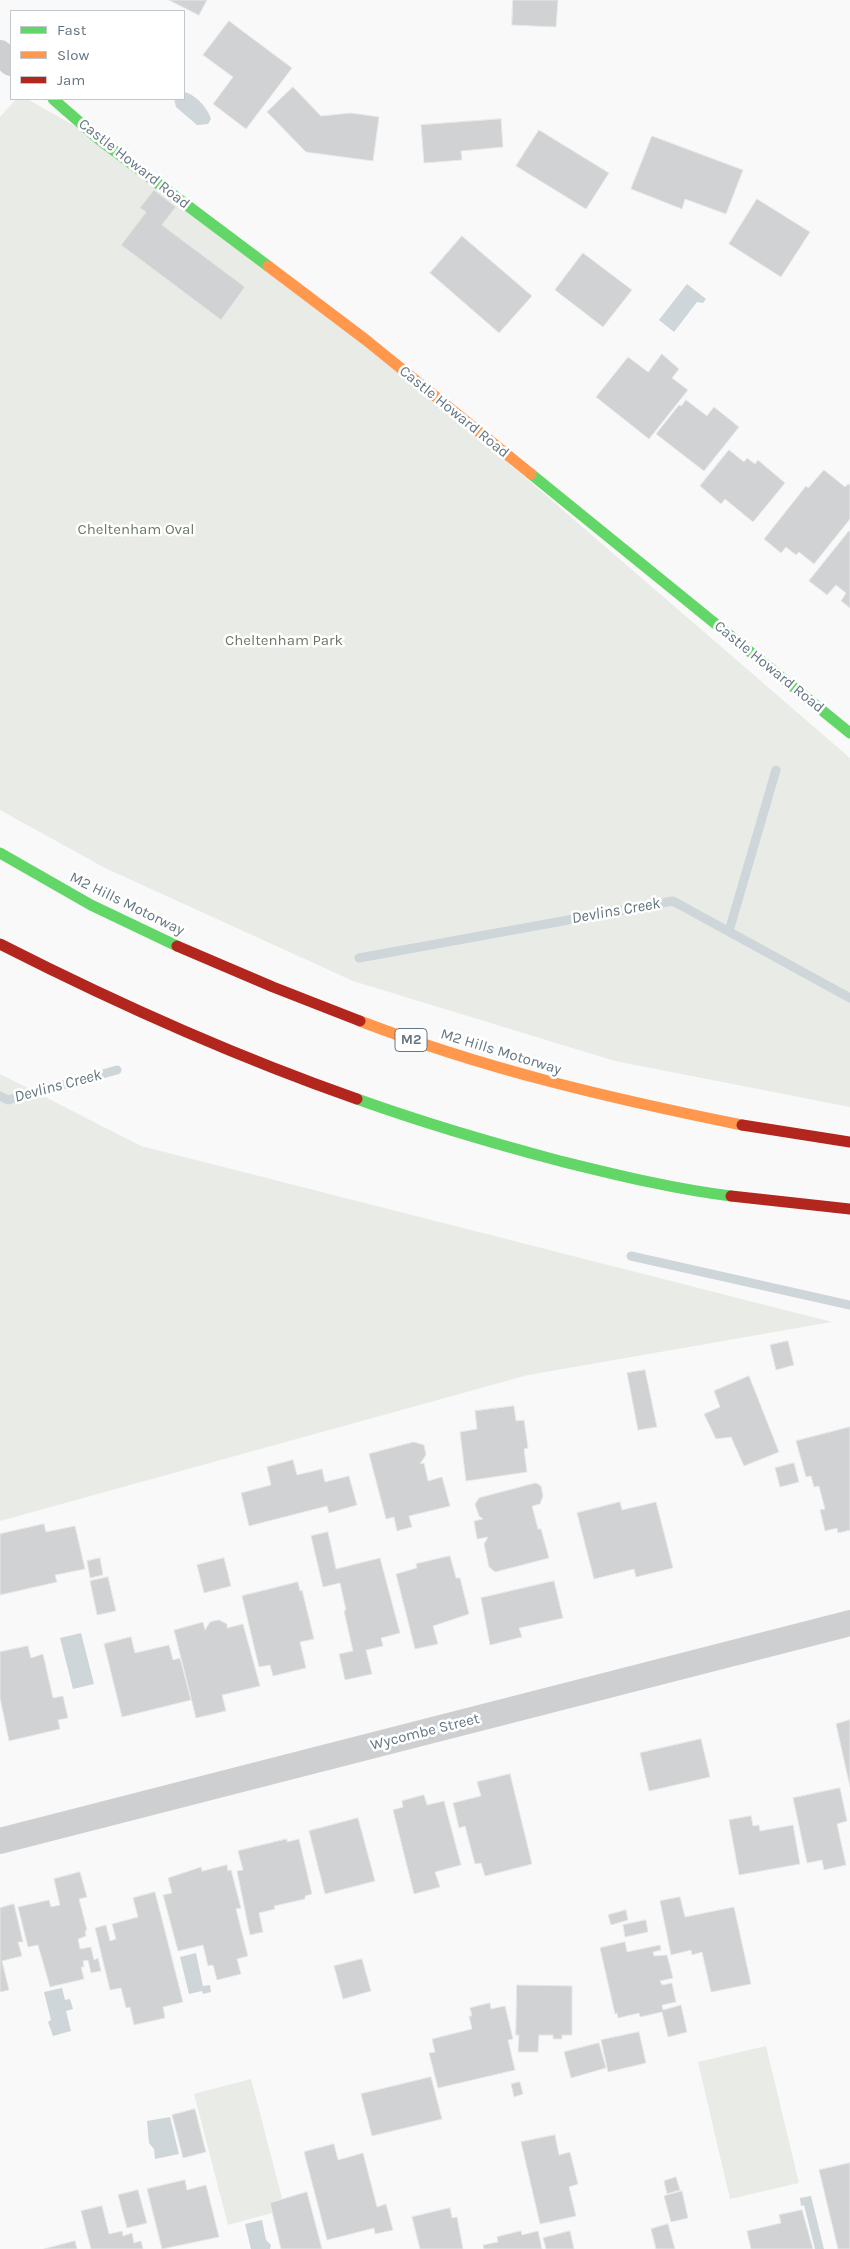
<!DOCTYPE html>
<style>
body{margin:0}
#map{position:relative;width:850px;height:2249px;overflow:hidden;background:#f9f9f9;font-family:Karla,sans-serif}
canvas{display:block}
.legend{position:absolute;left:10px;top:10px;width:175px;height:90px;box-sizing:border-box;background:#fff;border:1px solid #c1c8cd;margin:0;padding:6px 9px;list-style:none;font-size:15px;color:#657683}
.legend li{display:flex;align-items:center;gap:10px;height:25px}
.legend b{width:25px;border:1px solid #c1c8cd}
</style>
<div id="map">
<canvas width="850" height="2249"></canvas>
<ul class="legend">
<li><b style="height:6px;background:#63d668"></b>Fast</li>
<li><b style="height:6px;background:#ff974d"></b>Slow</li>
<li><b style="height:6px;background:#b3261e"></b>Jam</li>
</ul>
</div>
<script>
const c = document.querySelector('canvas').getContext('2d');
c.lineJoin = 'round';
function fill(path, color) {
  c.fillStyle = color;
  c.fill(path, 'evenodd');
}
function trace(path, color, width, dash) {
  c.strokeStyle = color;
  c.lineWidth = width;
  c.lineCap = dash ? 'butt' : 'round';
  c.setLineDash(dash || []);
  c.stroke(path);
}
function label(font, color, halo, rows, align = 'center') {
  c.font = font + ' Karla,sans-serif';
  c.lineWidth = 5;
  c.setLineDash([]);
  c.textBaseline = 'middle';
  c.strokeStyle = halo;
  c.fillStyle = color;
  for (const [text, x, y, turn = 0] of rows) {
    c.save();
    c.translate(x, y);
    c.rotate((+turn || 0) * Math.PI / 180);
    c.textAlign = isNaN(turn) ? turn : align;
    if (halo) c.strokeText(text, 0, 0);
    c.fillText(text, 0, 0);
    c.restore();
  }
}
const green = new Path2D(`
 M16 99H27L100 140 366 340 850 758V1107L615 1061 353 981 105 868 0 810V117Z
 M0 1074 141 1146 832 1322 528 1375 0 1521Z
 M766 2046 799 2183 730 2199 698 2062Z
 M251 2079 282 2198 270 2203 272 2213 228 2225 194 2094Z`);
const water = new Path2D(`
 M184 92C195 94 208 108 211 119L208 124 197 125 176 107 174 99H184Z
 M687 284 706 299 703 303 697 302 674 332 659 320Z
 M81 1633 94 1684 73 1689 60 1638Z
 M196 1953 203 1986 210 1985 211 1992 203 1994 202 1991 189 1994 180 1957Z
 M62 1988 65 2000 70 1999 73 2009 66 2011 71 2031 53 2036 48 2022 51 2020 44 1992Z
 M170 2117 179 2154 155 2159 154 2149 149 2143 147 2121Z
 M811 2196 824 2249H815L804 2205 801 2206 800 2198Z
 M262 2220 266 2240 271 2245 270 2249H251L245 2224Z`);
const stream = new Path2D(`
 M729 931 776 770
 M359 958 673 901 850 998
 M0 1096 8 1100 117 1070
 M631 1256 850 1305`);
const building = new Path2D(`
 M169 0H207L199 15Z
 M513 0H558L556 27 512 25Z
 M229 21 292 68 246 129 213 104 233 77 203 55Z
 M293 87 321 116 351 113 379 117 373 161 306 152 267 112Z
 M501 119 503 147 461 151 462 160 424 163 421 125Z
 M539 130 609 173 586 209 516 166Z
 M652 136 743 170 726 214 685 199 682 209 631 189Z
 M154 190 176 207 162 225 245 287 221 320 121 245 146 212 140 208Z
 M757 199 810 232 781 277 729 244Z
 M462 236 532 296 499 333 430 273Z
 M583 253 632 290 603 327 555 290Z
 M662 354 679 369 672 378 688 390 649 439 596 397 628 357 648 372Z
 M686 400 707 416 714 407 739 427 704 471 656 434 679 405 681 406Z
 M729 450 744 462 747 458 755 464 758 460 785 483 753 522 725 499 721 504 700 486Z
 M824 470 845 487 848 484 850 485V519L814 564 799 552 796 555 786 547 781 553 764 539 806 486 808 488Z
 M849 531 850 532V608L841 601 846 593 836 585 827 595 809 581Z
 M788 1341 794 1365 776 1370 770 1345Z
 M645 1370 657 1427 638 1430 627 1373Z
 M749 1376 779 1452 744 1466 731 1437 716 1439 704 1414 720 1407 714 1391Z
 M514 1406 516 1421 524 1420 528 1448 524 1449 527 1472 466 1481 460 1432 477 1429 475 1411Z
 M850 1427V1530L838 1533 837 1528 825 1531 820 1510 825 1509 819 1486 814 1487 811 1476 806 1477 796 1441Z
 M414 1442 424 1445 426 1455 420 1464 424 1463 428 1481 442 1477 450 1506 409 1516 412 1527 397 1531 394 1517 386 1519 369 1454Z
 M293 1460 297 1475 322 1469 325 1482 349 1476 357 1505 329 1513 327 1506 249 1526 241 1493 271 1485 267 1467Z
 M794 1463 799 1482 780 1487 775 1468Z
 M536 1483 541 1486 543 1496 540 1504 532 1506 538 1529H541L549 1558 495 1572 489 1567 484 1544 488 1537 477 1539 474 1521 483 1519 479 1516 475 1504 479 1498Z
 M620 1502 622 1510 656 1502 673 1568 636 1577 634 1569 594 1579 577 1513Z
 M44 1524 46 1532 75 1526 85 1569 55 1575 57 1582 0 1595V1534Z
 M328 1532 336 1569 380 1558 400 1633 381 1638 383 1646 366 1650 372 1674 345 1680 339 1654 353 1651 344 1611 346 1610 340 1583 323 1587 311 1536Z
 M450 1556 456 1578H460L469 1614 433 1626 438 1644 415 1649 396 1574 417 1568 416 1564Z
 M100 1558 103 1575 90 1578 87 1561Z
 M224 1558 231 1586 204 1593 197 1565Z
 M108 1577 116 1611 97 1615 90 1581Z
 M554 1581 563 1618 519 1628 522 1637 490 1645 481 1598Z
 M298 1582 300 1591 302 1590 314 1639 300 1642 306 1668 273 1676 270 1665 259 1667 242 1596Z
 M219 1620 227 1624V1628L243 1624 260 1686 222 1695 226 1711 196 1718 174 1630 203 1622 205 1630 210 1622Z
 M131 1637 135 1653 169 1645 173 1660 180 1658 191 1700 122 1717 104 1644Z
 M28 1646 31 1658 43 1654 53 1698 63 1696 68 1718 58 1720 60 1729 9 1741 0 1698V1652Z
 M850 1720V1787L836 1724Z
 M701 1739 710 1777 649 1791 640 1753Z
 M510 1774 532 1864 485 1876 481 1863 475 1864 465 1826 459 1828 453 1803 481 1796 477 1782Z
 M840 1788 847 1821 837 1824 846 1865 824 1870 822 1860 807 1863 793 1798Z
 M424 1795 427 1805 444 1801 461 1865 435 1872 440 1887 414 1894 393 1810 403 1807 402 1801Z
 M751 1816 753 1826 759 1825 760 1831 793 1825 800 1864 739 1875 729 1820Z
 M358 1818 375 1881 325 1894 309 1831Z
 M287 1839V1842L299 1839 312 1894 305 1896V1899L274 1906 275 1909 259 1913 263 1932 250 1935 237 1871 243 1870 238 1851Z
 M227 1865 228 1871 231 1870 241 1908 236 1909 248 1956 237 1959 241 1974 217 1980 213 1965 208 1966 203 1945 178 1951 163 1895 172 1893 168 1878 201 1867 202 1871Z
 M80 1872 87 1897 79 1899 87 1930 85 1931 86 1936 78 1939 80 1949 91 1947 94 1960 98 1958 101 1971 91 1973 88 1960 83 1961 84 1967H81L84 1979 50 1987 38 1945 28 1947 18 1907 49 1900 51 1907 60 1905 54 1879Z
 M155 1892 183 2002 163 2007 165 2018 134 2025 130 2007 126 2008 121 1988 110 1990 95 1928 106 1925 110 1941 116 1939 112 1924 138 1917 133 1898Z
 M680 1897 685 1917 734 1907 751 1984 711 1992 702 1952 692 1955 691 1950 671 1955 660 1901Z
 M14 1904 23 1942H18L22 1956 2 1961 9 1990 0 1992V1908Z
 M626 1910 628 1920 611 1925 608 1915Z
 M646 1920 648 1932 625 1937 623 1925Z
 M625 1942 627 1952 660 1945 661 1950 653 1952 654 1956 667 1955 673 1978 660 1981 662 1985 672 1983 676 2002 662 2005 663 2010 681 2005 687 2032 668 2037 662 2012 640 2017 639 2013 618 2018 617 2013 615 2014 600 1948Z
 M362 1959 371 1991 343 1999 334 1966Z
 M517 1985 572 1986V2035H562V2039H553V2035H539L538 2052H518L519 2035H516Z
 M490 2003 491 2009 505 2006 513 2039 508 2040 515 2070 438 2088 429 2053 435 2052 432 2039 472 2029 469 2016H472L470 2008Z
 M639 2032 646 2063 608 2072 601 2040Z
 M599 2043 606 2068 571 2078 564 2052Z
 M431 2077 442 2119 372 2136 361 2094Z
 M520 2082 523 2094 514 2097 511 2084Z
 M195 2109 206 2152 183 2158 172 2115Z
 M555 2135 559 2155 570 2152 578 2184 569 2187 576 2216 540 2224 521 2142Z
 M334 2144 338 2160 363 2153 377 2207 386 2204 393 2230 375 2234 374 2228 327 2240 304 2152Z
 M850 2163V2249H838L819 2170Z
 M676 2177 680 2190 667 2194 664 2181Z
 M185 2180 187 2190 206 2185 219 2237 162 2249 147 2189Z
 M138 2190 147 2223 127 2228 118 2195Z
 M682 2191 688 2218 671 2222 664 2196Z
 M307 2192 322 2249H281L270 2203Z
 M102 2206 109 2234 122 2231 123 2236 132 2233 134 2243 141 2241 143 2249H91L81 2211Z
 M450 2208 452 2218 457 2217 463 2249H420L412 2217Z
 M802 2210 813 2249H751L747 2231 781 2223 779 2215Z
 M668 2224 675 2249H656L651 2229Z
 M521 2231 522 2235 538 2231 542 2249H484L483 2245 498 2242 497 2237Z
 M570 2231 574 2249H546L543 2238Z
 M75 2241 77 2249H44Z`);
const street = new Path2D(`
 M0 53 11 63
 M0 1841 850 1623`);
const fast = new Path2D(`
 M53 99 100 140 268 266
 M531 474 850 733
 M0 853 91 905 177 946
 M357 1099C424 1123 492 1143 560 1161 617 1175 673 1189 731 1196`);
const slow = new Path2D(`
 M268 266 366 340 531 474
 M360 1021C484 1069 613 1099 742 1125`);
const jam = new Path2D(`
 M0 944C116 1003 234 1056 357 1099
 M177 946 273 987 360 1021
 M742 1125 850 1142
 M731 1196 850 1209`);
const shields = [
 [411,1040,32]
];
const shieldNames = [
 ["M2",411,1040]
];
const streetNames = [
 ["Castle Howard Road",134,164,38],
 ["Castle Howard Road",454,412,39],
 ["Castle Howard Road",769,667,39],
 ["M2 Hills Motorway",127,904,26],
 ["M2 Hills Motorway",501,1052,17],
 ["Wycombe Street",425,1732,-14]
];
const parkNames = [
 ["Cheltenham Oval",136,530],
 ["Cheltenham Park",284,641]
];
const waterNames = [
 ["Devlins Creek",616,911,-10],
 ["Devlins Creek",58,1086,-15]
];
fill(green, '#e8ebe6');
fill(water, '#ced6d9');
trace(stream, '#ced6d9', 9);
fill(building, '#d0d2d3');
trace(building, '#e8e8e8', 1);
trace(street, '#cecfd0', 26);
trace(fast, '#63d668', 11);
trace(slow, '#ff974d', 11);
trace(jam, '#b3261e', 11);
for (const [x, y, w] of shields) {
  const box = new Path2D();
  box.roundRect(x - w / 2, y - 11.5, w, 23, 4);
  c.fillStyle = '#fff';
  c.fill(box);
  trace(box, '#657683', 1);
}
label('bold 14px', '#657683', null, shieldNames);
label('15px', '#657683', '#fff', streetNames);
label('15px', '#687a64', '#fff', parkNames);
label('italic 16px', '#60757c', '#fff', waterNames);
</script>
